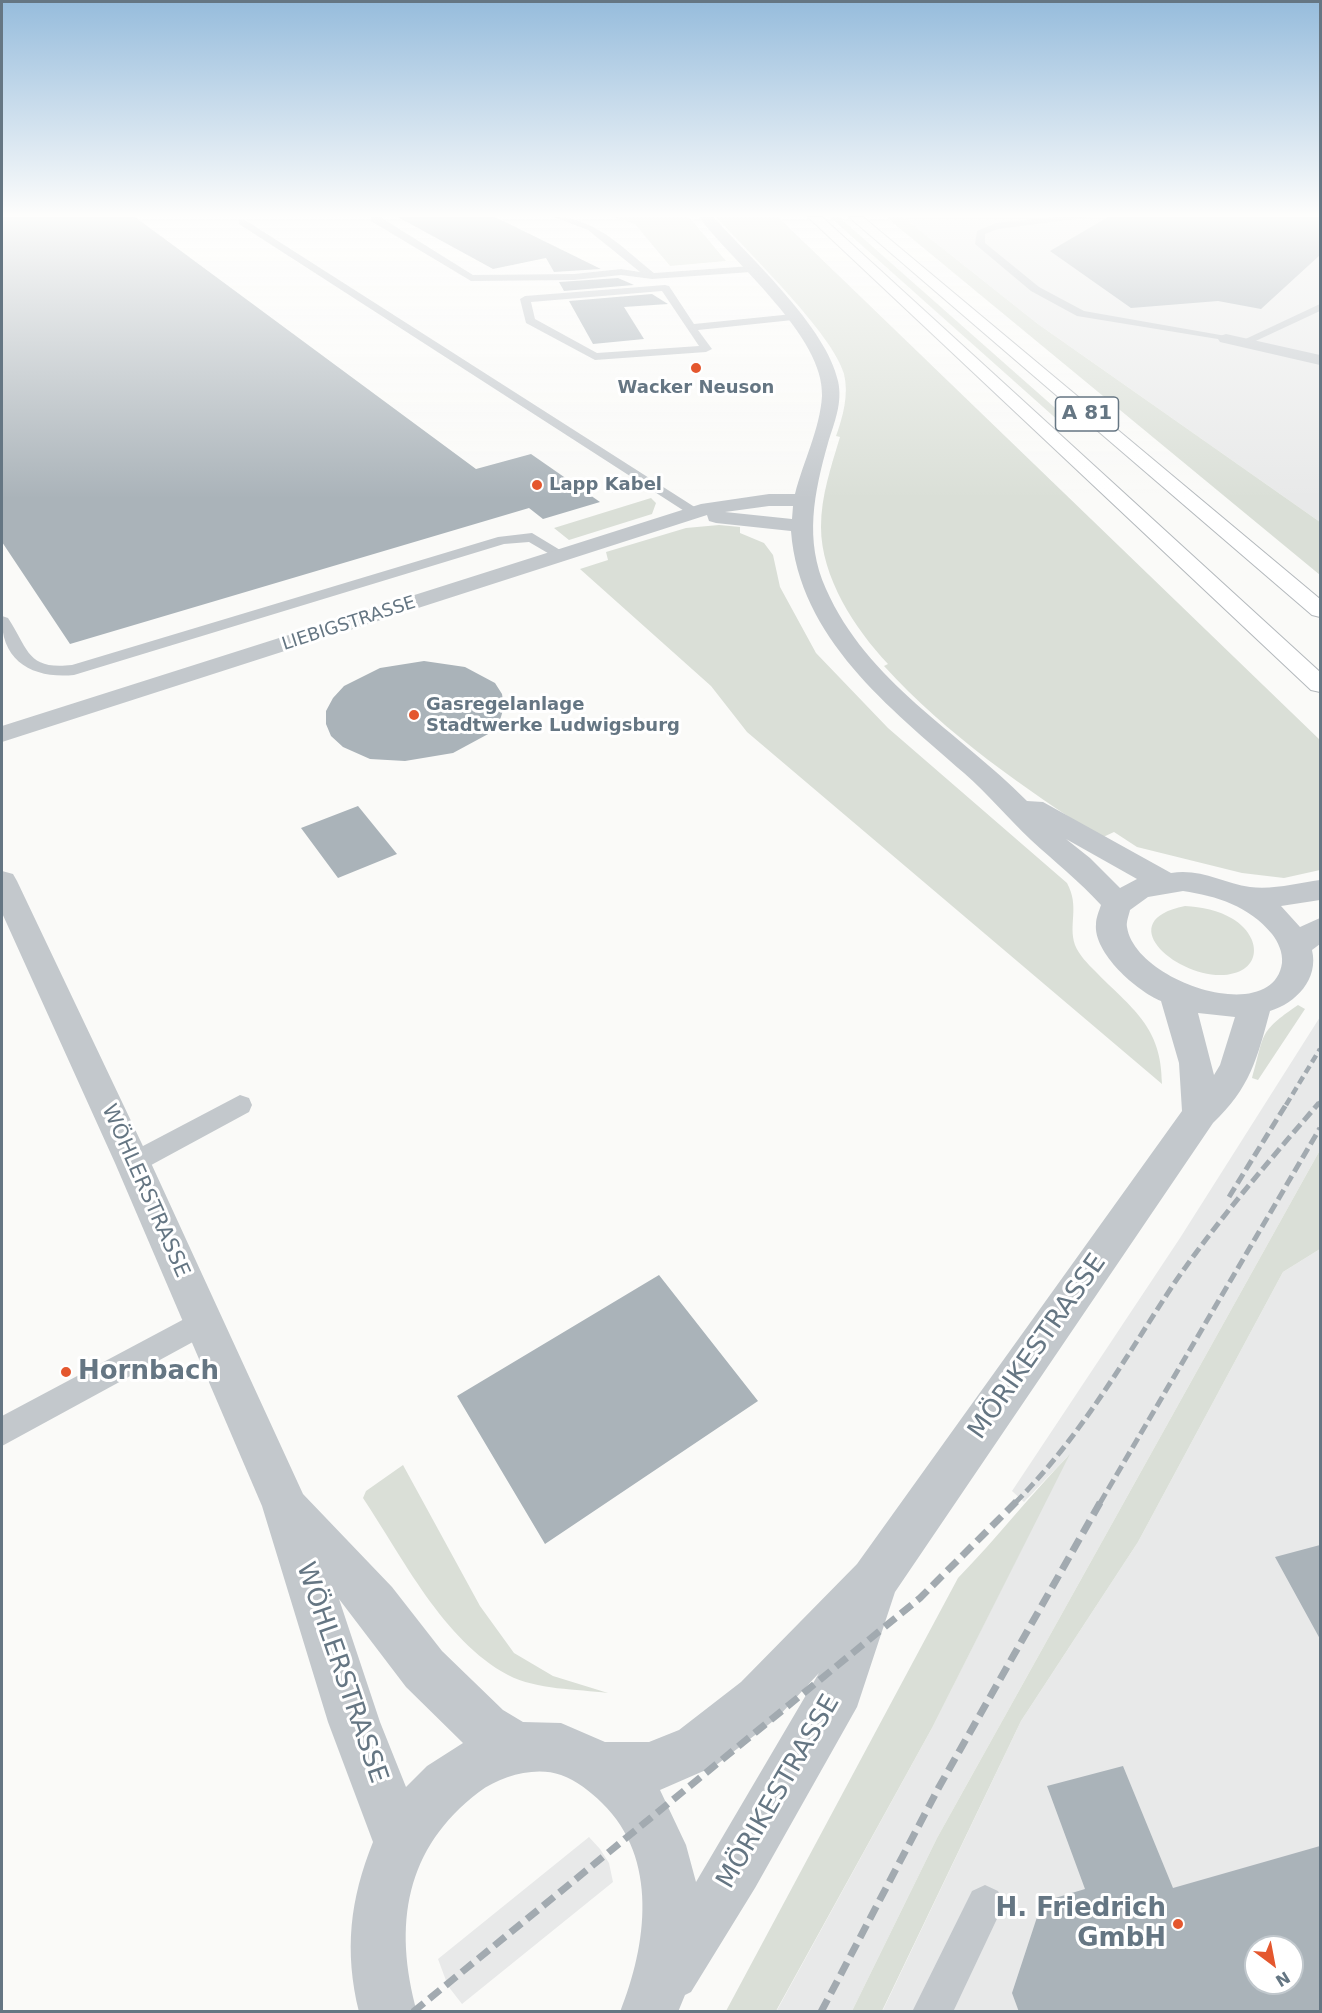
<!DOCTYPE html>
<meta charset="utf-8">
<style>
body{margin:0}
#map{position:relative;width:1322px;height:2013px;overflow:hidden;background:#fafaf8;font-family:"DejaVu Sans",sans-serif}
canvas{display:block}
.frame{position:absolute;inset:0;border:3px solid #657683;pointer-events:none}
.north{position:absolute;left:1244px;top:1935px;width:60px;height:60px;box-sizing:border-box;background:#fff;border:2px solid #c1c8cd;border-radius:50%;rotate:148deg;font-size:16px;font-weight:700;line-height:24px;text-align:center;color:#657683}
.north::after{content:'';display:block;margin:auto;width:21px;height:27px;background:#e4572e;clip-path:polygon(50% 0,100% 100%,50% 72%,0 100%)}
</style>
<div id="map">
<canvas width="1322" height="2013"></canvas>
<div class="frame"></div>
<div class="north">N</div>
</div>
<script>
const c = document.querySelector('canvas').getContext('2d');
c.lineJoin = 'round';
function fill(path, color) {
  c.fillStyle = color;
  c.fill(path, 'evenodd');
}
function trace(path, color, width, dash) {
  c.strokeStyle = color;
  c.lineWidth = width;
  c.lineCap = dash ? 'butt' : 'round';
  c.setLineDash(dash || []);
  c.stroke(path);
}
function label(font, color, halo, rows, align = 'center') {
  c.font = font + ' "DejaVu Sans",sans-serif';
  c.lineWidth = 6;
  c.setLineDash([]);
  c.textBaseline = 'middle';
  c.strokeStyle = halo;
  c.fillStyle = color;
  for (const [text, x, y, turn = 0] of rows) {
    c.save();
    c.translate(x, y);
    c.rotate((+turn || 0) * Math.PI / 180);
    c.textAlign = isNaN(turn) ? turn : align;
    if (halo) c.strokeText(text, 0, 0);
    c.fillText(text, 0, 0);
    c.restore();
  }
}
const built = new Path2D(`
 M903 217H1320V522L1038 324Z
 M1320 1017V1150L937 1838 852 2011 776 2012 932 1728 1068 1456 1024 1502 1012 1491 1180 1238Z
 M1320 1249V2011L882 2012 1021 1721 1138 1542 1283 1272ZM1256 1947H1292V1983H1256Z
 M589 1837 600 1849 609 1863 613 1882 462 2004 448 1986 438 1959Z`);
const green = new Path2D(`
 M614 217H689L726 261 670 266 635 224Z
 M716 217H778L1320 740V870L1284 878 1242 873 1137 847 1114 832 1101 838C1024 788 947 735 884 666L888 664C855 629 821 577 821 527 821 496 831 467 840 437L836 436C843 417 849 394 844 374 834 335 746 250 716 217Z
 M830 217H839L1071 422 1061 423Z
 M886 217H903L1038 324 1320 522V575Z
 M651 498 656 503 652 514 569 540 554 528Z
 M719 525 740 527V533L764 543 773 555 780 587 816 653 888 728 1067 883C1080 907 1068 924 1075 945 1079 955 1088 964 1095 971 1132 1009 1162 1026 1162 1084L747 732 711 686 580 569 608 560 606 552 686 528Z
 M1185 906C1202 907 1218 910 1233 919 1262 937 1263 972 1224 975 1177 978 1110 921 1185 906Z
 M1298 1005 1305 1009 1258 1080 1252 1078C1265 1034 1257 1033 1298 1005Z
 M1320 1150V1249L1283 1272 1138 1542 1021 1721 882 2011H852L937 1838Z
 M1070 1454 932 1728 776 2011H726L958 1578C997 1538 1031 1494 1070 1454Z
 M403 1465 480 1606 514 1653 553 1676 608 1693C577 1689 537 1690 508 1675 443 1640 403 1558 363 1498L366 1491Z`);
const building = new Path2D(`
 M2 217H135L476 469 531 454 600 502 543 519 529 508 70 644 2 542Z
 M398 217H495L601 269 554 272 546 258 493 269Z
 M1108 217H1320V255L1261 309 1218 301 1131 308 1050 251Z
 M618 278 634 285 564 291 559 282Z
 M652 294 668 304 624 307 644 339 593 344 569 301Z
 M424 661 465 667 495 683 502 694 504 707 500 720 490 733 453 753 405 761 370 759 343 747 331 736 326 724V711L333 698 344 686 380 668Z
 M358 806 397 854 338 878 301 828Z
 M659 1275 758 1401 545 1544 457 1396Z
 M1320 1545V1639L1275 1557Z
 M1123 1766 1173 1888 1320 1846V2012H1019L1012 1993 1042 1902 1085 1889 1047 1786ZM1256 1947H1292V1983H1256Z`);
const lane = new Path2D(`
 M371 217H380L473 275 574 274 621 269 640 272 588 230 554 217C595 217 624 249 654 273L751 266 756 269 751 272 652 279 621 275 574 280 471 281 371 221Z
 M1056 217H1091L998 229 985 234V243L1039 287 1084 311 1226 336 1230 337V341L1077 316 1031 291 975 244 977 231 996 223Z
 M239 220H245L704 513 702 516H692L239 224Z
 M665 285 669 286 694 324 793 314 798 317 793 320 698 330 712 349 706 352 595 360 526 323 520 299 525 296ZM662 291 699 346 597 353 535 319 531 302Z
 M1320 304V311L1247 345 1237 343Z
 M532 533 570 556 568 559H558L529 542 504 544 74 675C34 679 0 662 2 616L8 618C29 650 27 670 72 665L498 537Z
 M240 1095 249 1098 252 1105 249 1112 142 1170 133 1173 124 1170 120 1163 124 1156Z
 M203 1309 213 1313 217 1322 213 1331 2 1446V1416Z
 M985 1885 998 1891 1004 1904 953 2012H912L972 1891Z`);
const street = new Path2D(`
 M699 217H713C750 257 827 328 838 381 843 403 834 423 828 443 814 493 804 540 826 589 867 682 958 731 1027 801L1043 802 1171 873C1200 868 1223 883 1250 887 1273 890 1298 883 1320 880V900L1281 906 1300 927 1320 918V944L1312 950C1319 979 1296 1003 1270 1011 1257 1059 1250 1088 1213 1123L895 1592 857 1707 755 1888 691 1992 685 1995 678 2012H620C647 1945 659 1858 602 1803 591 1792 576 1780 561 1775 535 1766 501 1776 479 1792 405 1848 393 1925 417 2012H359C344 1951 350 1899 373 1842L328 1722 262 1506 115 1163 2 913V871L13 874 17 881 151 1163 303 1494 392 1587 442 1651 503 1710 523 1722 561 1723 605 1742H649L679 1730 741 1682 857 1564 1182 1111 1179 1063 1161 1001C1137 991 1093 953 1096 924 1096 918 1099 911 1101 905 1079 881 1055 862 1031 840 1008 818 988 794 964 773 890 708 799 638 791 531L716 523 709 521 707 515 2 742V726L701 504 769 494H795C803 462 820 429 822 396 825 337 733 263 699 217ZM769 506H793L792 519 725 512ZM1066 839 1137 879 1120 888 1090 858ZM1183 891C1217 896 1249 906 1272 934 1278 942 1283 952 1282 963 1273 1027 1135 982 1127 927 1126 922 1129 915 1130 910L1148 897ZM1198 1013 1235 1017 1220 1065 1214 1075ZM339 1599 406 1687 463 1743 427 1766 406 1787 380 1722ZM819 1673 696 1882 686 1845 660 1790 715 1766 777 1718Z
 M1226 334 1320 355V365L1220 342 1218 339 1220 336Z`);
const highway = new Path2D(`
 M808 217H822L1320 672V692L1311 690Z
 M849 217H863L1320 599V617L1312 615Z`);
const railFar2 = new Path2D(`
 M1286 1105 1320 1049
 M1318 1105 1320 1102`);
const railFar1 = new Path2D(`
 M1229 1197 1287 1103
 M1015 1503C1079 1439 1124 1360 1173 1285 1217 1221 1268 1162 1319 1103
 M1100 1503 1320 1128`);
const rail = new Path2D(`
 M413 2012 920 1598 1017 1501
 M821 2012 939 1787 1101 1501`);
const markers = [
 [696,368,6,"#e4572e"],
 [537,485,6,"#e4572e"],
 [414,715,6,"#e4572e"],
 [66,1372,6,"#e4572e"],
 [1178,1924,6,"#e4572e"]
];
const farPoinames = [
 ["Wacker Neuson",696,388,"center"],
 ["Lapp Kabel",549,485],
 ["Gasregelanlage",426,705],
 ["Stadtwerke Ludwigsburg",426,726]
];
const farStreetnames = [
 ["LIEBIGSTRASSE",349,624,-18]
];
const shields = [
 [1087,414,63]
];
const shieldNames = [
 ["A 81",1087,414]
];
const streetNames = [
 ["WÖHLERSTRASSE",145,1191,66]
];
const nearStreetnames = [
 ["MÖRIKESTRASSE",1038,1347,-55],
 ["WÖHLERSTRASSE",341,1673,71],
 ["MÖRIKESTRASSE",779,1792,-60]
];
const nearPoinames = [
 ["Hornbach",78,1372],
 ["H. Friedrich",1166,1909,"right"],
 ["GmbH",1166,1939,"right"]
];
fill(built, '#e8e9e9');
fill(green, '#dadfd7');
fill(building, '#aab3b9');
trace(highway, '#b4b9bd', 2);
fill(lane, '#c3c8cc');
fill(street, '#c3c8cc');
fill(highway, '#fff');
trace(railFar2, '#a2aab0', 4.5, [8, 4.5]);
trace(railFar1, '#a2aab0', 5, [11, 5]);
trace(rail, '#a2aab0', 7, [14, 7]);
const sky = c.createLinearGradient(0, 0, 0, 499);
sky.addColorStop(0, '#96bcdc');
sky.addColorStop(0.43, '#fdfdfc');
sky.addColorStop(1, '#fdfdfc00');
c.fillStyle = sky;
c.fillRect(0, 0, 1322, 499);
for (const [x, y, r, color] of markers) {
  const dot = new Path2D();
  dot.arc(x, y, r, 0, 2 * Math.PI);
  c.fillStyle = color;
  c.fill(dot);
  trace(dot, '#fff', 2);
}
label('bold 18px', '#657683', '#fff', farPoinames, 'left');
label('18px', '#657683', '#fff', farStreetnames);
for (const [x, y, w] of shields) {
  const box = new Path2D();
  box.roundRect(x - w / 2, y - 17, w, 34, 4.5);
  c.fillStyle = '#fff';
  c.fill(box);
  trace(box, '#657683', 1.5);
}
label('bold 20px', '#657683', null, shieldNames);
label('21px', '#657683', '#fff', streetNames);
label('26px', '#657683', '#fff', nearStreetnames);
label('bold 26px', '#657683', '#fff', nearPoinames, 'left');
</script>
